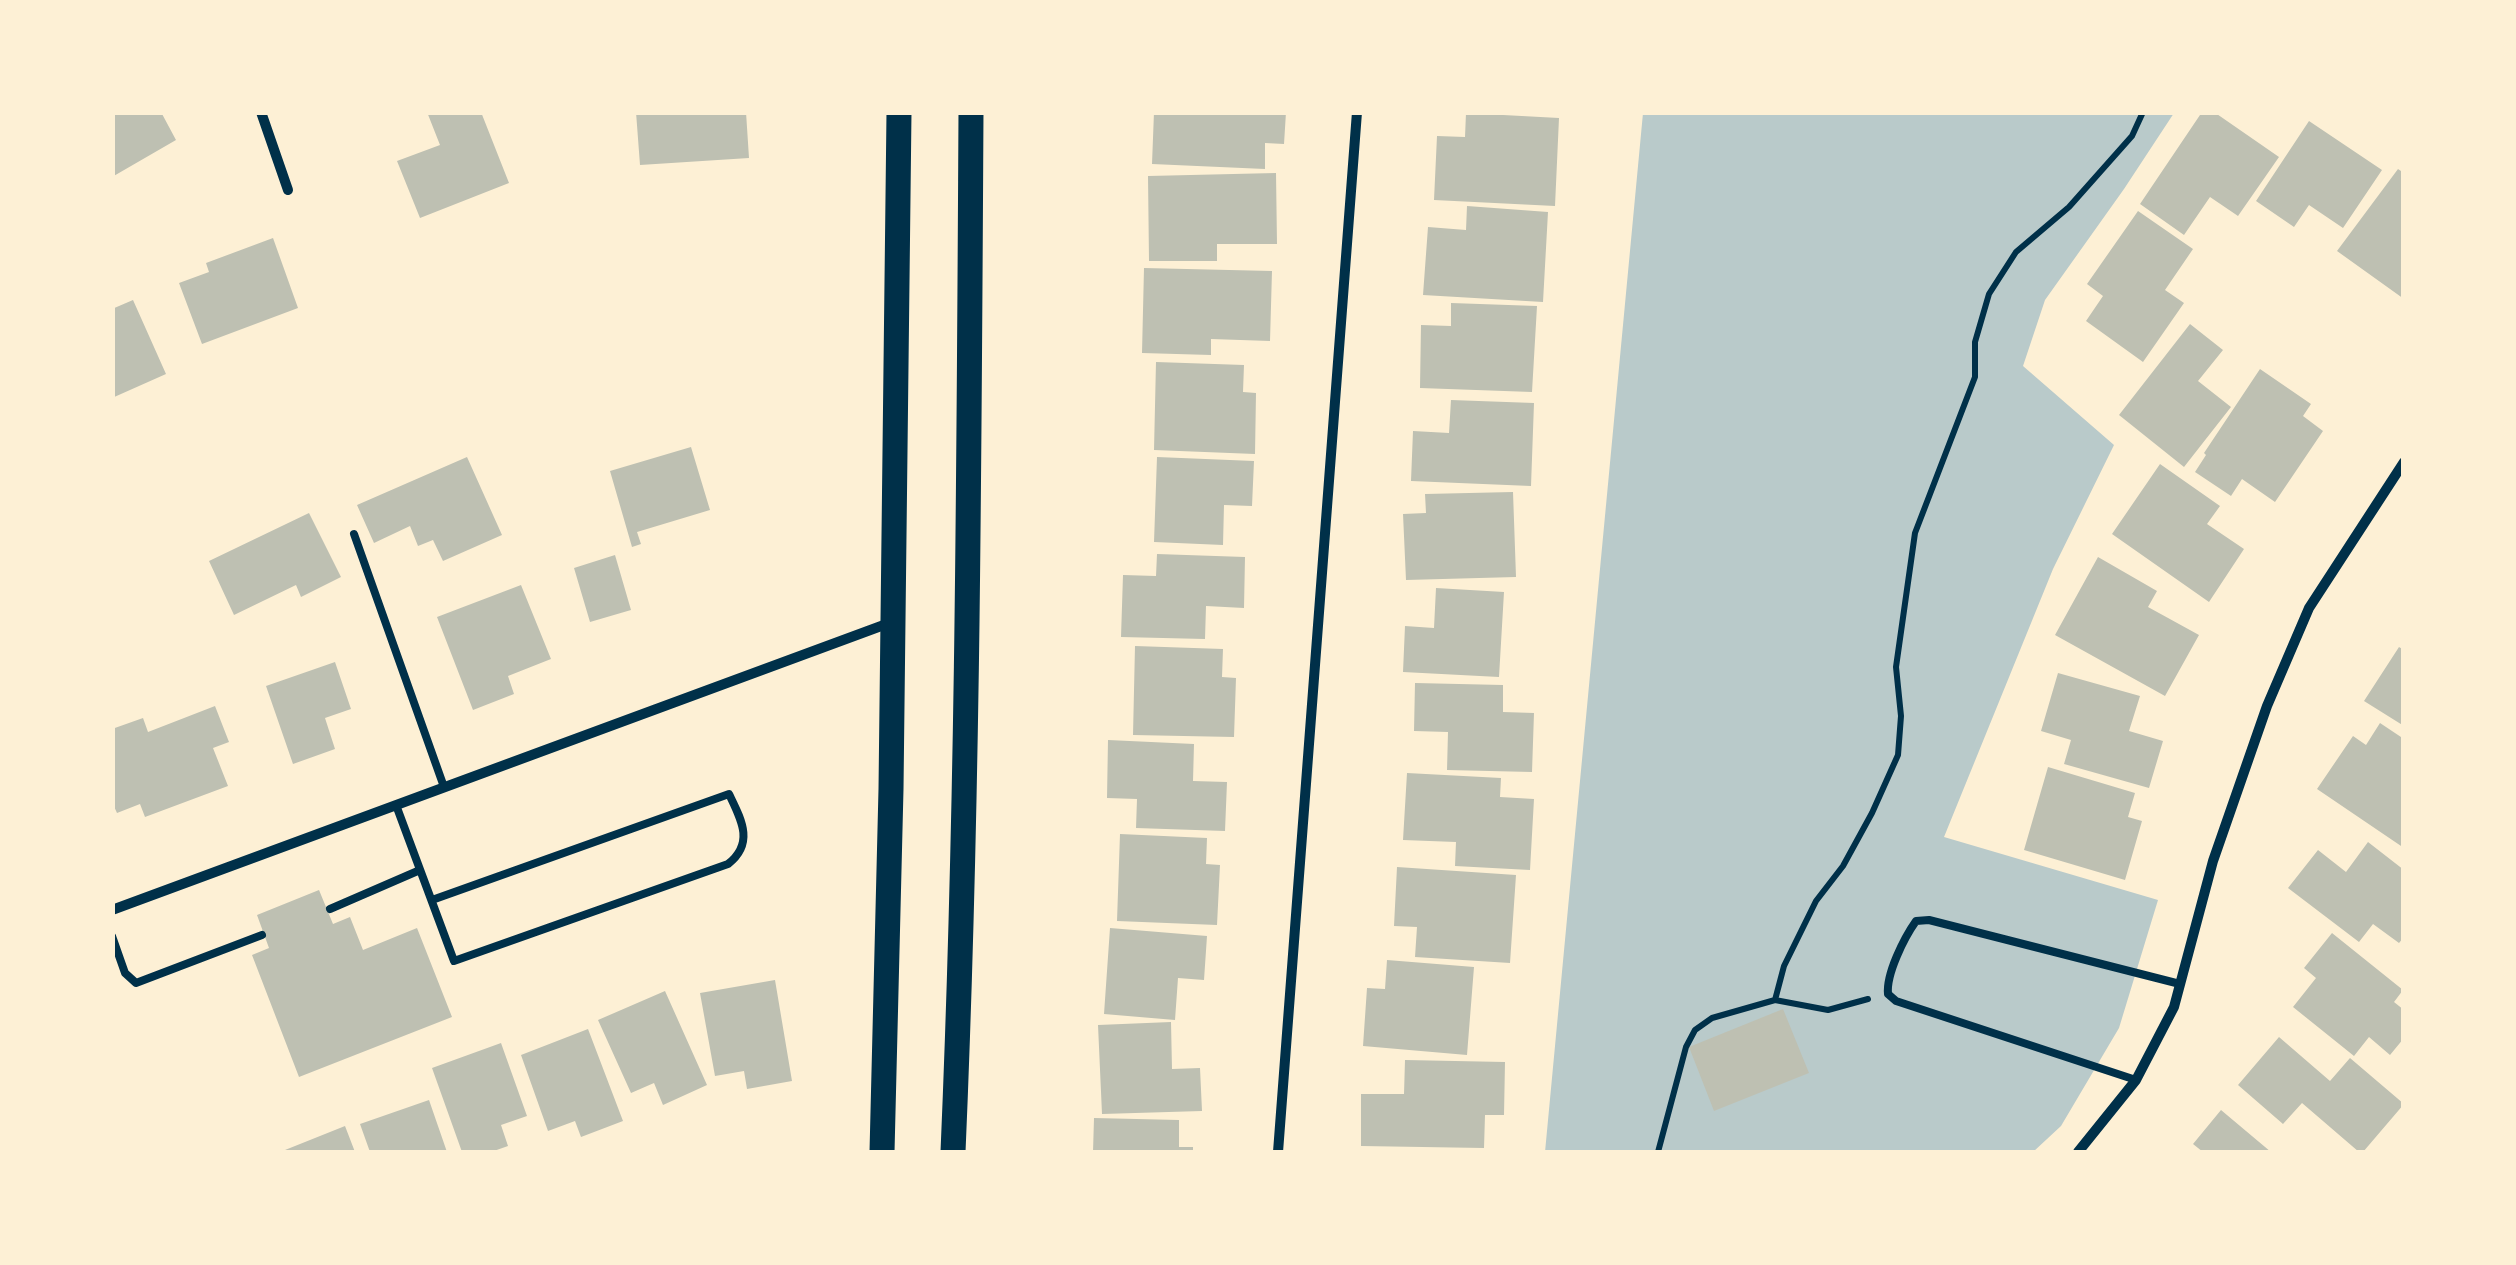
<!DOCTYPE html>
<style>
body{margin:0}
#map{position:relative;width:2516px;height:1265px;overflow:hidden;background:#fdf0d5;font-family:"Sofia Sans Condensed",sans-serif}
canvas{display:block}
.frame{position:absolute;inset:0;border:115px solid #fdf0d5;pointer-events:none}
</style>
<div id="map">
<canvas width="2516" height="1265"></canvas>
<div class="frame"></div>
</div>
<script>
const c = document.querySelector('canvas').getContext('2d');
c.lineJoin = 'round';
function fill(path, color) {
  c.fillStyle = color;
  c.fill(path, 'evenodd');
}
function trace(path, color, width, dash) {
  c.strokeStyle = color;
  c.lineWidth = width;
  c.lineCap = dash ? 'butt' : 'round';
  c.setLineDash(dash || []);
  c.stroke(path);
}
const green = new Path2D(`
 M1643 113H2174L2124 189 2045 300 2023 366 2114 445 2053 569 1944 837 2158 900 2119 1028 2061 1126 2033 1152H1545Z`);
const building = new Path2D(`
 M112 112H161L176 140 112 177Z
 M427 112H481L509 183 420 218 397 161 440 145Z
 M636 112H746L749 158 640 165Z
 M1154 112H1286L1284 144 1265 143V169L1152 164Z
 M2202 112H2214L2279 157 2238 216 2210 197 2184 235 2140 204Z
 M1466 113 1559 118 1555 206 1434 200 1437 136 1465 137Z
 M2309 121 2382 170 2343 228 2309 205 2294 227 2256 201Z
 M2398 169 2404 173V299L2337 251Z
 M1276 173 1277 244H1217V261H1149L1148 176Z
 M1467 206 1548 212 1543 302 1423 295 1428 227 1466 230Z
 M2138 211 2193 249 2165 290 2184 303 2143 362 2086 321 2103 296 2087 284Z
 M273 238 298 308 202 344 179 283 209 272 206 263Z
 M1144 268 1272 271 1270 341 1211 339V355L1142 353Z
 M133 300 166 374 112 398V309Z
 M1451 303 1537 306 1532 392 1420 388 1421 325 1451 326Z
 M2190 324 2223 350 2198 381 2231 407 2184 467 2119 415Z
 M1156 362 1244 365 1243 392 1256 393 1255 454 1154 450Z
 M2260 369 2311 404 2303 416 2323 431 2275 502 2242 479 2231 496 2195 472 2206 455 2204 453Z
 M1451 400 1534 403 1531 486 1411 481 1413 431 1449 433Z
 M691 447 710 510 637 532 641 544 632 547 610 471Z
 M467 457 502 535 443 561 433 540 418 546 410 526 374 543 357 505Z
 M1157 457 1254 461 1252 506 1224 505 1223 545 1154 542Z
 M2160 464 2220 506 2207 524 2244 549 2209 602 2112 534Z
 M1513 492 1516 577 1406 580 1403 514 1426 513 1425 494Z
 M309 513 341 577 301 597 296 585 234 615 209 561Z
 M1157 554 1245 557 1244 608 1206 606 1205 639 1121 637 1123 575 1156 576Z
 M615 555 631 610 590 622 574 568Z
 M2098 557 2157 591 2148 607 2199 635 2165 696 2055 635Z
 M521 585 551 659 508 676 514 694 473 710 437 617Z
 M1436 588 1504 592 1499 677 1403 672 1405 626 1434 628Z
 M1135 646 1223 649 1222 677 1236 678 1234 737 1133 735Z
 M2399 647 2404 650V726L2364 701Z
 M335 662 351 709 325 718 335 749 293 764 266 686Z
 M2058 673 2140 696 2129 731 2163 741 2149 788 2064 764 2071 740 2041 731Z
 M1415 683 1503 685V712L1534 713 1532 772 1447 770 1448 732 1414 731Z
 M215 706 229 742 213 748 228 786 145 817 140 804 117 813 112 802V729L143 718 148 732Z
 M2380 723 2404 739V848L2317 789 2353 736 2366 745Z
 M1108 740 1194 744 1193 781 1227 782 1225 831 1136 828 1137 799 1107 798Z
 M2048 767 2135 793 2128 817 2142 821 2125 880 2024 850Z
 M1407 773 1501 778 1500 797 1534 799 1530 870 1455 866 1456 842 1403 840Z
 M1120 834 1207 838 1206 864 1220 865 1217 925 1117 921Z
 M2368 842 2404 870V937L2399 943 2373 924 2359 942 2288 888 2318 850 2346 872Z
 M1397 867 1516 875 1510 963 1415 957 1417 927 1394 926Z
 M319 890 333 924 350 917 363 950 417 928 452 1017 299 1077 252 955 269 948 257 915Z
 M1110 928 1207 936 1204 980 1178 978 1175 1020 1104 1014Z
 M2332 933 2403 990 2394 1002 2404 1010V1038L2390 1055 2369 1037 2354 1056 2293 1007 2316 978 2304 968Z
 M1387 960 1474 967 1467 1055 1363 1046 1367 988 1385 989Z
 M775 980 792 1081 747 1089 744 1071 715 1076 700 993Z
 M665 991 707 1085 663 1105 654 1083 631 1093 598 1020Z
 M1783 1009 1809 1073 1714 1111 1689 1047Z
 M1171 1022 1172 1069 1200 1068 1202 1111 1102 1114 1098 1025Z
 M588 1029 623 1121 581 1137 575 1121 548 1131 521 1055Z
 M2279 1037 2330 1081 2350 1058 2404 1104 2363 1152H2359L2302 1103 2283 1124 2238 1085Z
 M501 1043 527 1116 501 1125 508 1146 491 1152H462L432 1068Z
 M1405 1060 1505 1062 1504 1115H1485L1484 1148 1361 1146V1094H1404Z
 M429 1100 447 1152H370L360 1124Z
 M2221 1110 2271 1152H2203L2193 1144Z
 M1094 1118 1179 1120V1147H1193V1152H1093Z
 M345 1126 355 1152H280Z`);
const path = new Path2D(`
 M1775 1000 1784 966 1816 901 1843 866 1872 813 1898 755 1901 716 1896 667 1915 533 1975 377V342L1989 294 2016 252 2069 207 2132 136 2143 112
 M1658 1152 1686 1047 1695 1030 1712 1018 1775 1000 1828 1010 1868 999`);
const service = new Path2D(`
 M354 534 444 787
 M396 805 454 961 728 864C755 843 741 819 729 794L432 900
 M330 909 420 870
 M112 936 125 973 136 983 262 935
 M2136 1080 1896 1001 1888 994C1886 974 1904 938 1916 921L1929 920 2180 984`);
const minor = new Path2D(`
 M261 112 288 190
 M112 910 892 622
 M1278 1152 1357 112
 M2078 1152 2136 1080 2174 1007 2213 861 2267 706 2309 608 2404 462`);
const primary = new Path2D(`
 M882 1152 891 789 899 112
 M953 1152C968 806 969 459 971 112`);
fill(green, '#b9caca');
fill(building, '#bec0b2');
trace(path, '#003049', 6);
trace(service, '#003049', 8);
trace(minor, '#003049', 10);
trace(primary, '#003049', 25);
</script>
